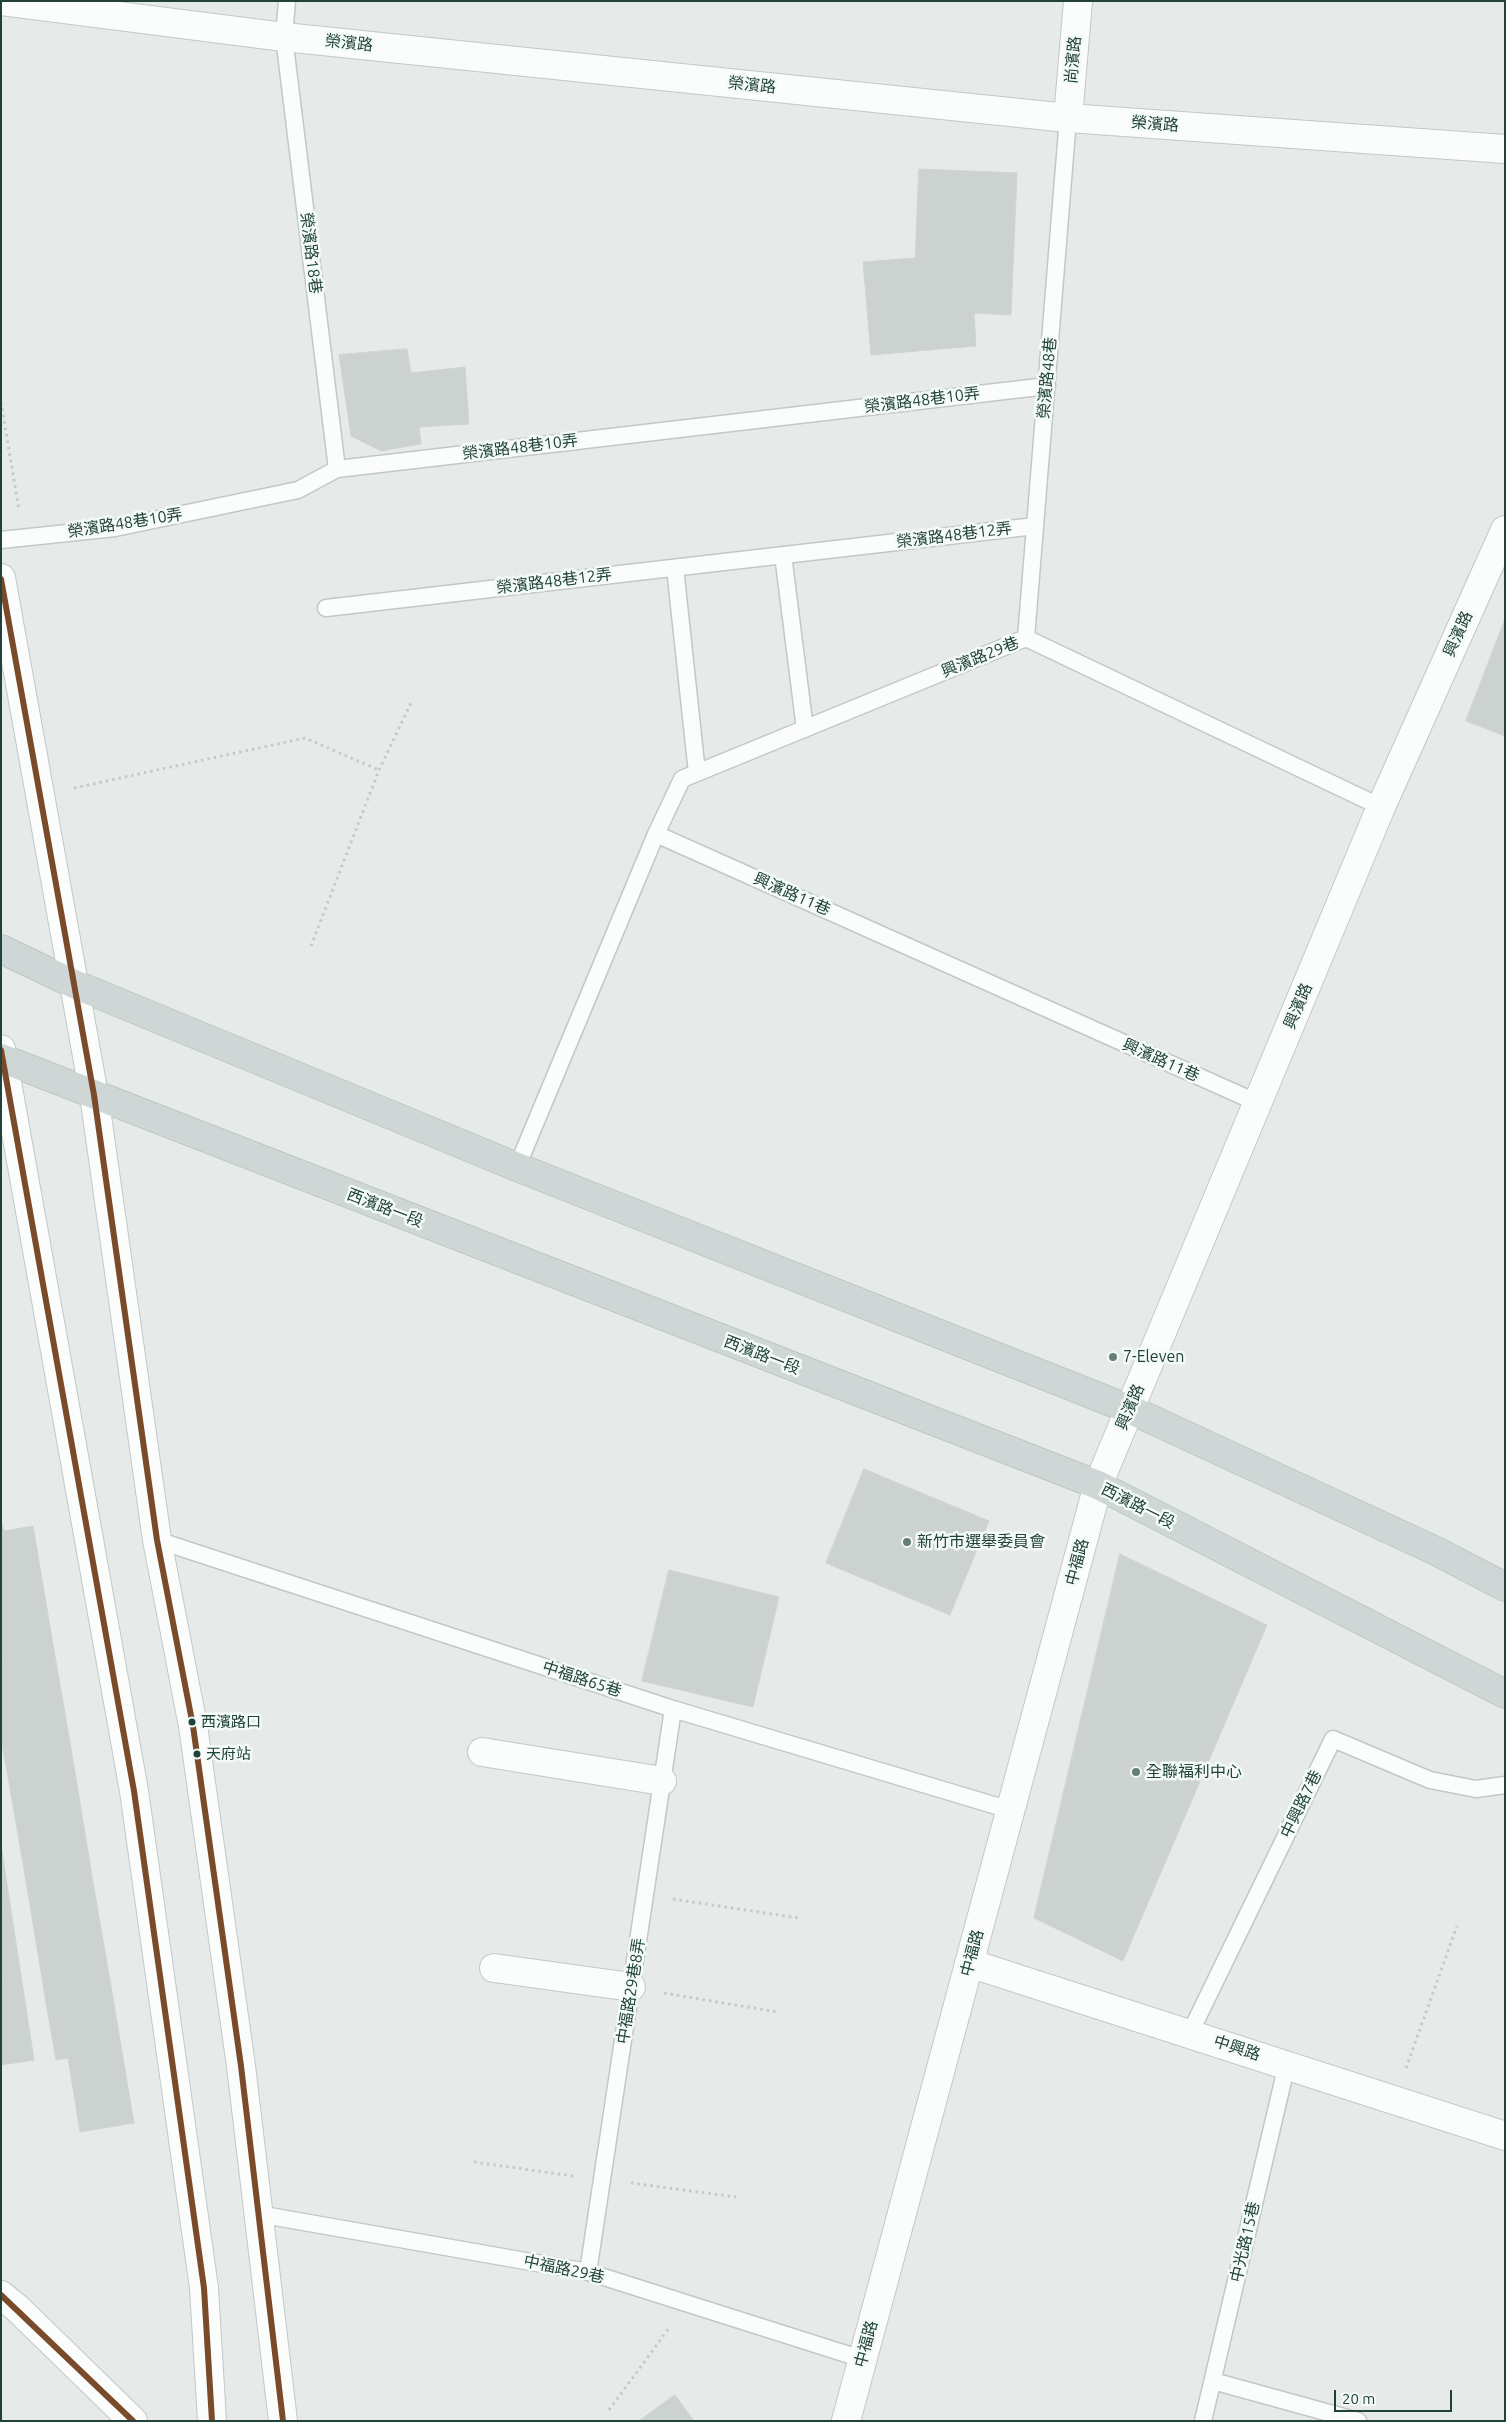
<!DOCTYPE html>
<meta charset="utf-8">
<style>
body{margin:0}
#map{position:relative;width:1506px;height:2422px;overflow:hidden;background:#e6ebe9;font-family:Ubuntu,sans-serif}
canvas{display:block}
.frame{position:absolute;inset:0;border:2px solid #21423b;pointer-events:none}
.scale{position:absolute;left:1334px;top:2390px;width:118px;height:22px;box-sizing:border-box;border:2px solid #21423b;border-top:0;padding-left:6px;font-size:15px;line-height:18px;white-space:nowrap;color:#21423b;-webkit-text-stroke:4px #f4faf7;paint-order:stroke}
</style>
<div id="map">
<canvas width="1506" height="2422"></canvas>
<div class="frame"></div>
<div class="scale">20 m</div>
</div>
<script>
const c = document.querySelector('canvas').getContext('2d');
c.lineJoin = 'round';
function fill(path, color) {
  c.fillStyle = color;
  c.fill(path, 'evenodd');
}
function trace(path, color, width, dash) {
  c.strokeStyle = color;
  c.lineWidth = width;
  c.lineCap = dash ? 'butt' : 'round';
  c.setLineDash(dash || []);
  c.stroke(path);
}
function label(font, color, halo, rows, align = 'center') {
  c.font = font + ' Ubuntu,"Noto Sans TC",sans-serif';
  c.lineWidth = 5;
  c.setLineDash([]);
  c.textBaseline = 'middle';
  c.strokeStyle = halo;
  c.fillStyle = color;
  for (const [text, x, y, turn = 0] of rows) {
    c.save();
    c.translate(x, y);
    c.rotate((+turn || 0) * Math.PI / 180);
    c.textAlign = isNaN(turn) ? turn : align;
    if (halo) c.strokeText(text, 0, 0);
    c.fillText(text, 0, 0);
    c.restore();
  }
}
const building = new Path2D(`
 M919 169 1017 173 1011 315 974 313 976 346 871 355 863 262 915 258Z
 M407 349 411 373 465 367 469 424 419 427 421 444 381 451 351 436 339 355Z
 M1505 619V736L1466 721Z
 M864 1469 989 1521 950 1615 826 1563Z
 M1 1521 4 1531 33 1526 54 1650 1 1658Z
 M1120 1554 1267 1625 1123 1961 1034 1918Z
 M669 1570 779 1597 753 1707 642 1681Z
 M54 1650 74 1766 8 1777 1 1740V1658Z
 M74 1766 93 1882 28 1893 8 1777Z
 M1 1845 11 1910 1 1911Z
 M93 1882 113 1998 47 2009 28 1893Z
 M11 1910 21 1975 1 1978V1911Z
 M21 1975 34 2060 1 2065V1978Z
 M113 1998 134 2123 80 2132 68 2058 56 2060 47 2009Z
 M675 2395 694 2421H639Z`);
const path = new Path2D(`
 M1 402 19 510
 M74 788 305 738 379 770
 M311 946 379 770 412 701
 M673 1899 798 1918
 M664 1993 777 2012
 M1406 2068 1457 1926
 M474 2162 573 2176
 M631 2183 736 2197
 M609 2410 669 2328`);
const service = new Path2D(`
 M287 1 284 37 337 469
 M1 540 115 528 298 490 337 469 1047 386
 M783 555 805 729
 M675 568 697 773
 M326 608 1035 526
 M1026 638 1068 118
 M656 834 1258 1103
 M517 1167 656 834 682 779 1026 638 1381 807
 M157 1540 673 1709 1010 1810
 M1190 2033 1333 1739 1430 1780 1476 1789 1505 1785
 M258 2214 588 2272 862 2359
 M588 2272 673 1709
 M1213 2381 1358 2421
 M1203 2421 1287 2064`);
const minor = new Path2D(`
 M1068 118 1078 1
 M482 1752 662 1781
 M969 1963 1505 2136
 M494 1968 631 1987
 M846 2421 1098 1485 1381 807 1505 530`);
const tertiary = new Path2D(`
 M1 1 284 37 1068 118 1505 149
 M1 578 94 1095 157 1540 193 1726 241 2066 283 2421
 M1 1049 134 1791 204 2288 212 2421
 M1 2295 17 2308 133 2421`);
const primary = new Path2D(`
 M1 949 74 984 517 1167 1129 1409 1436 1551 1505 1587
 M1 1058 1098 1485 1505 1694`);
const bus1 = new Path2D(`
 M1 579 94 1095 157 1540 193 1726 241 2066 283 2421
 M1 1050 134 1791 204 2288 212 2421
 M1 2295 133 2421`);
const markers = [
 [1113,1357,5,"#667d78"],
 [907,1542,5,"#667d78"],
 [192,1722,4.5,"#21423b"],
 [197,1754,4.5,"#21423b"],
 [1136,1772,5,"#667d78"]
];
const busNames = [
 ["西濱路口",201,1722],
 ["天府站",206,1754]
];
const streetNames = [
 ["榮濱路",349,43,6],
 ["尚濱路",1073,60,-85],
 ["榮濱路",752,85,6],
 ["榮濱路",1155,124,4],
 ["榮濱路18巷",311,253,83],
 ["榮濱路48巷",1047,378,-85],
 ["榮濱路48巷10弄",922,400,-7],
 ["榮濱路48巷10弄",520,447,-7],
 ["榮濱路48巷10弄",125,523,-9],
 ["榮濱路48巷12弄",954,535,-7],
 ["榮濱路48巷12弄",554,581,-7],
 ["興濱路",1458,634,-66],
 ["興濱路29巷",980,657,-22],
 ["興濱路11巷",792,894,24],
 ["興濱路",1298,1006,-67],
 ["興濱路11巷",1161,1060,24],
 ["西濱路一段",385,1208,21],
 ["西濱路一段",762,1355,21],
 ["興濱路",1130,1407,-67],
 ["西濱路一段",1138,1506,27],
 ["中福路",1077,1562,-75],
 ["中福路65巷",582,1679,18],
 ["中興路7巷",1301,1804,-64],
 ["中福路",972,1953,-75],
 ["中福路29巷8弄",631,1991,-81],
 ["中興路",1237,2048,18],
 ["中光路15巷",1245,2242,-77],
 ["中福路29巷",564,2269,12],
 ["中福路",866,2344,-75]
];
const poiNames = [
 ["7-Eleven",1123,1357],
 ["新竹市選舉委員會",917,1542],
 ["全聯福利中心",1146,1772]
];
fill(building, '#ccd2d0');
trace(building, '#ced5d2', 1);
trace(service, '#c3c8c6', 19);
trace(minor, '#c3c8c6', 30);
trace(tertiary, '#c3c8c6', 30);
trace(primary, '#bdc7c5', 30);
trace(path, '#c1cbc9', 3, [2.5, 4]);
trace(service, '#fbfcfc', 16);
trace(minor, '#fbfcfc', 28);
trace(tertiary, '#fbfcfc', 28);
trace(primary, '#ced7d5', 28);
trace(bus1, '#7a4b2a', 6);
for (const [x, y, r, color] of markers) {
  const dot = new Path2D();
  dot.arc(x, y, r, 0, 2 * Math.PI);
  c.fillStyle = color;
  c.fill(dot);
  trace(dot, '#f4faf7', 2);
}
label('15px', '#21423b', '#f4faf7', busNames, 'left');
label('16px', '#21423b', '#f4faf7', streetNames);
label('16px', '#21423b', '#f4faf7', poiNames, 'left');
</script>
